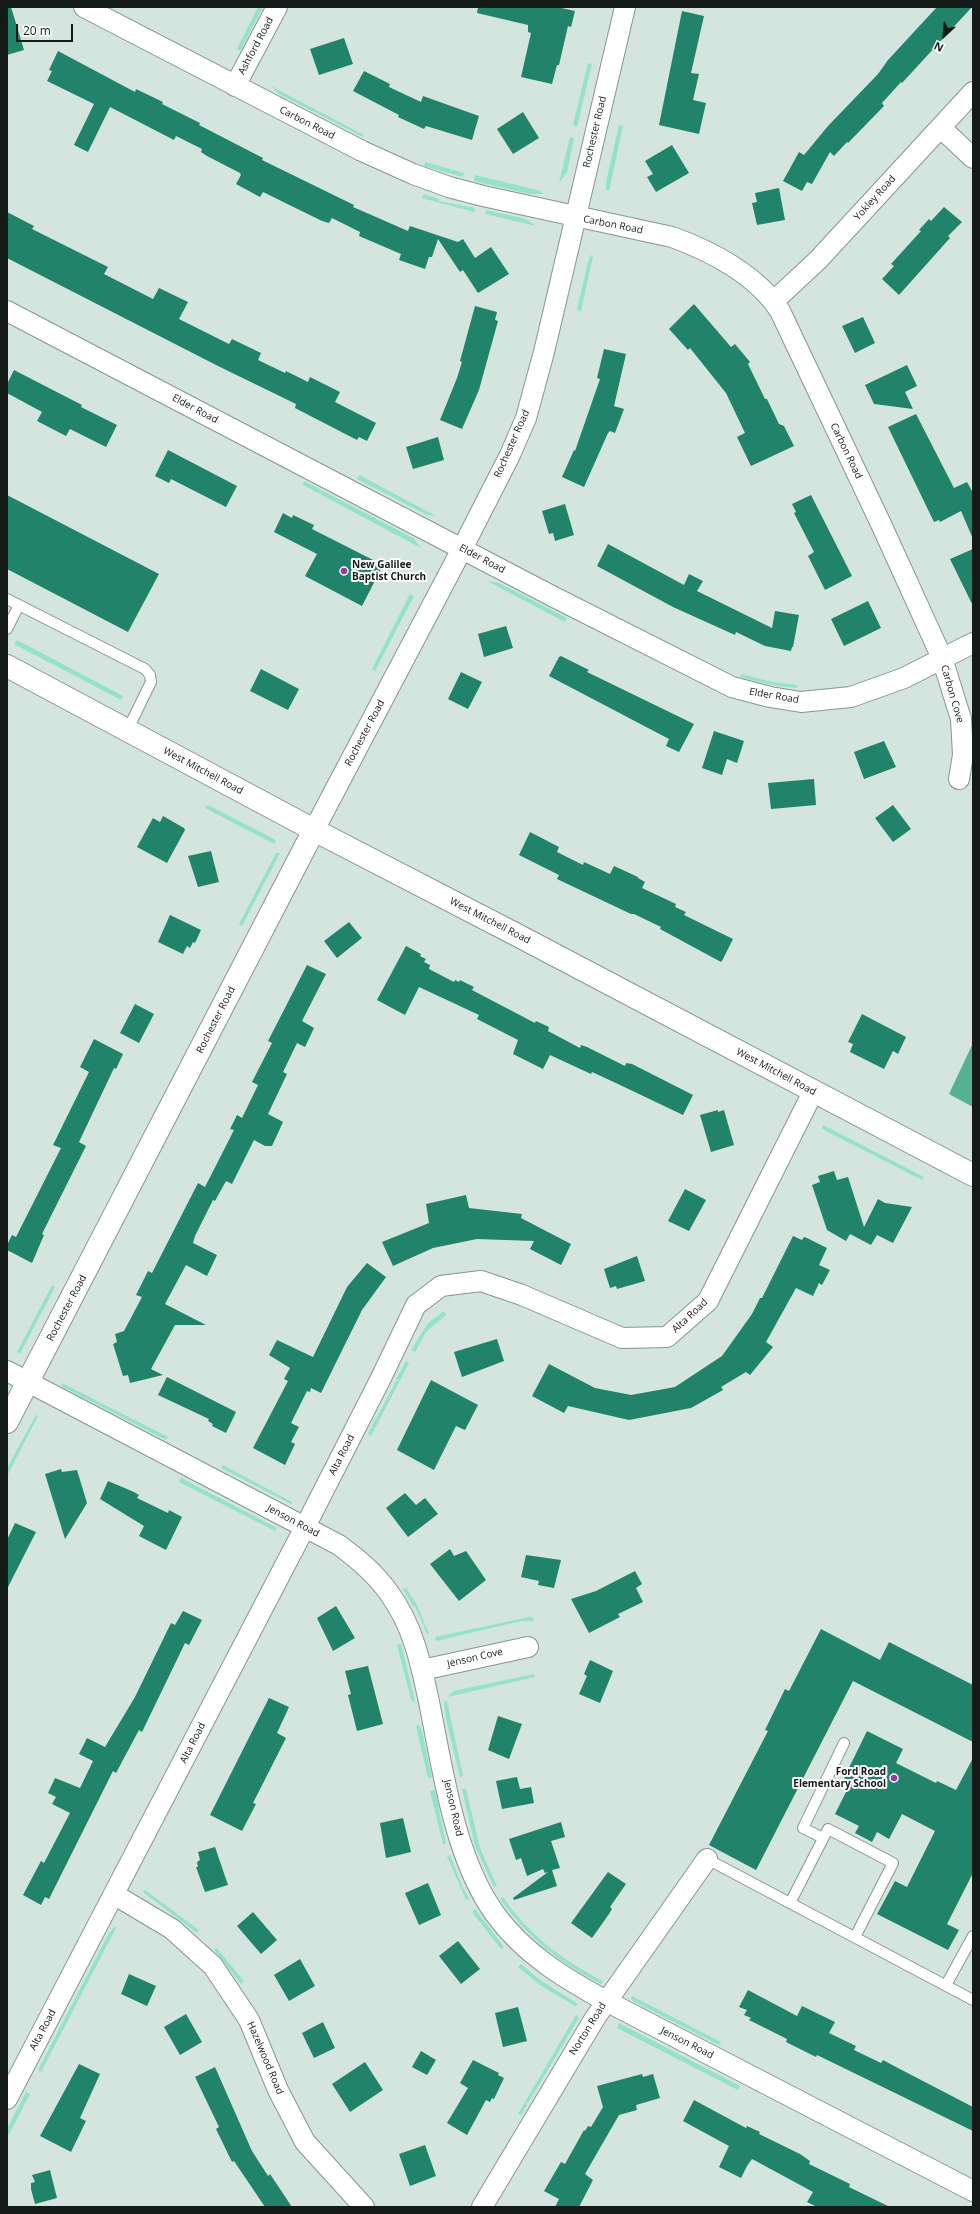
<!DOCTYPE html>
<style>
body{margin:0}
#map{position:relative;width:980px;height:2214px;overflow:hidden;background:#d3e5de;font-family:"Open Sans",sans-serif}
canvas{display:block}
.frame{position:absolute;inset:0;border:8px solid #131a17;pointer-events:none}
.north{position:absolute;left:924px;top:16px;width:40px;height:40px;-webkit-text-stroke:3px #fff;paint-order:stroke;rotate:206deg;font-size:11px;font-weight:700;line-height:16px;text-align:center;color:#131a17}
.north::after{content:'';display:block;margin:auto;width:14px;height:18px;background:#131a17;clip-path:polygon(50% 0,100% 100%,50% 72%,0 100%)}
.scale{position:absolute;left:16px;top:24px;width:57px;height:18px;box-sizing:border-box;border:2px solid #131a17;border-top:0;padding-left:5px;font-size:12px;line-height:14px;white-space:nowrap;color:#131a17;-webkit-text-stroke:3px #fff;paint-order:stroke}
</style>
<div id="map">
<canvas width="980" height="2214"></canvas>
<div class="frame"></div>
<div class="north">N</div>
<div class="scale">20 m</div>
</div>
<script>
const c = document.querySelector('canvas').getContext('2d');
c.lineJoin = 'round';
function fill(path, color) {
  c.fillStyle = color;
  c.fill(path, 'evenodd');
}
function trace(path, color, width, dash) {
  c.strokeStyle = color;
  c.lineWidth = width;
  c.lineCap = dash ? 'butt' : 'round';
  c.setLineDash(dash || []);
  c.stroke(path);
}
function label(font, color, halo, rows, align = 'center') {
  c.font = font + ' "Open Sans",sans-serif';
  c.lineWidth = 4;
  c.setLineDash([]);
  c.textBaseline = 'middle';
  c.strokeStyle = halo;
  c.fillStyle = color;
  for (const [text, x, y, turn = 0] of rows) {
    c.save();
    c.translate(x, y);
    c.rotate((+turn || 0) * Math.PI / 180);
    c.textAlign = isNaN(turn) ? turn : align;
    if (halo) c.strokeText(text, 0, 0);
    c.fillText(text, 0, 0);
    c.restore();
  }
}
const green = new Path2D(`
 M258 7H263L240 51 237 49Z
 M588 63 592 64 577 127 573 125Z
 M271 86 364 135 363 137 279 94Z
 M619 125 623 126 609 191 606 190V182Z
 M570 137 574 138 567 172 559 183Z
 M425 162 464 173 463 177 424 166Z
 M475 175 541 191 543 194H530L474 181Z
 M424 194 439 199V201L475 208 474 212 422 198Z
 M486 210 526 219 536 226 485 214Z
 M591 255 593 256 581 311 577 310 588 262Z
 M359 475 436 516 427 515 357 479Z
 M304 481 413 538 421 548 303 485Z
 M487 581 499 583 567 618 565 622Z
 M410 594 414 596 375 671 372 669Z
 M17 640 123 696 121 700 14 644Z
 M741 674 772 682 797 685V688L777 686 740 677Z
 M208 805 274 839 276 841 274 844 205 808Z
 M276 853H280L242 926 239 924Z
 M823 1125 924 1177 922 1180 822 1129Z
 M52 1285 55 1287 20 1354 17 1352Z
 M444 1311 446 1315 426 1332 415 1352 411 1350 428 1323Z
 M406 1361 409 1363 371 1436 368 1434 376 1418 378 1419 377 1417 396 1381H398L396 1379Z
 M62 1383 168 1437 166 1440 61 1386Z
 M36 1415 38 1416 7 1476V1468Z
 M223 1465 292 1502 291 1504 221 1468Z
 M181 1478 277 1528 275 1531 179 1482Z
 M406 1588 417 1605 429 1634H427L415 1606H413L403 1589Z
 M529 1617 534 1618 533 1621H521L436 1641 435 1637Z
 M401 1644 415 1701 412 1702 397 1645Z
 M534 1674 535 1677 447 1697 454 1691Z
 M444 1701H447L463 1776 460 1777 446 1719Z
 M419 1725 422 1731 432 1778H428L416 1726Z
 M462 1789H466L480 1848 497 1886 494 1887 475 1846Z
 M435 1790 446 1844H443L430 1791Z
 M450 1855 463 1888H461L464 1889 469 1899 466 1900 447 1856Z
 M145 1890 199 1930 197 1933 148 1896 143 1892Z
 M503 1897C529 1935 562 1960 603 1981L601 1984C558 1961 529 1939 500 1899Z
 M475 1909 504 1947 501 1949 472 1912Z
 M115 1926 116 1928 41 2072 38 2070 109 1933Z
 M217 1948 244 1981 241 1984 214 1950Z
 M521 1964 540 1980 578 2004 575 2006 540 1985 518 1967Z
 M632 1996 721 2042 719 2045 633 2001 631 1999Z
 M576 2015 579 2018 528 2103 526 2102 527 2105 521 2115 518 2114Z
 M619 2023 740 2086 738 2090 617 2028Z
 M26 2092 30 2094 7 2138V2129Z`);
const forest = new Path2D(`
 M973 1043V1107L949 1094Z`);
const building = new Path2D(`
 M7 7H11L24 50 7 55Z
 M478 7H557L575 11 571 27 568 26 559 65H557L552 84 521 77 531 33 528 32V25L477 13Z
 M937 7H972L902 83 901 82 882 103 884 106 848 143 847 142 834 156 830 152 812 184 807 182 802 191 783 181 799 152 804 155 828 126 878 74 888 60Z
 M682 11 704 16 691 73 699 74 693 100 706 103 699 134 659 125Z
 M344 38 353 64 319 75 310 49Z
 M58 51 135 92 136 89 163 102 162 104 200 123 199 125 263 158 262 160 354 205 353 207 408 231 410 226 458 242 463 239 475 258 491 247 509 274 478 293 463 270 460 272 438 239 432 257H429L425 269 399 260 401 254 359 236 360 232 332 218 329 223 322 221 263 192 260 197 236 184 241 175 240 173 207 156 201 152 202 149 176 136 174 140 110 107 88 152 74 145 94 104 47 81 52 71 49 70Z
 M364 71 390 84 389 87 421 102 423 96 479 116 472 140 426 126 424 129 398 117 399 115 353 91Z
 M523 112 539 138 513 154 497 129Z
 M672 145 689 173 656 192 647 177 653 174 645 161Z
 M779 188 785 220 757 225 752 203 757 202 755 193Z
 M944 207 962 222 948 236 950 238 899 295 882 279 894 266 891 264 921 231 919 230 929 219 931 221Z
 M7 212 34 226 32 229 108 267 104 274 153 299 159 288 188 302 179 319 229 344 232 339 261 353 258 360 285 373 286 371 308 382 310 377 340 392 335 402 376 423 367 441 359 437 357 440 295 408 296 404 218 366 7 258Z
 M694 304 731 347 735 344 750 362 748 364 765 399H767L779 424 784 426 794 446 751 466 737 437 745 433 726 393 690 348 688 350 669 329Z
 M475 306 497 312 495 320 498 321 479 390 462 429 440 420 457 378 462 362 460 361Z
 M863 317 875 343 855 353 842 326Z
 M604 349 626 354 614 406 624 409 615 433 610 431 608 433 584 487 562 477 574 450 575 451 600 379 597 378Z
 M907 365 917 386 905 392 913 409 874 404 865 385Z
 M14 370 82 405 81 407 117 425 106 447 70 429 66 436 37 421 42 412 7 393V384Z
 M916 414 954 488 967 482 973 493V539L961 511 940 522 939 520 934 522 888 427Z
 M438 437 444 460 413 469 406 447Z
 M168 450 237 486 226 507 171 479 169 483 155 476Z
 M7 495 159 574 128 632 7 569Z
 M811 495 852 576 825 590 808 556 814 552 794 513 796 512 792 504Z
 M565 504 574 535 555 541 553 533 549 534 542 511Z
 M283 513 292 518 293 515 314 525 312 529 383 565 362 606 305 576 317 554 274 532Z
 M608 544 684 585 689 574 703 581 697 591 772 628 775 611 799 615 793 647H792L791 651 765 646 736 632 735 635 673 607 597 566Z
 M973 549V606L950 559Z
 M868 601 881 628 844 646 831 619Z
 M506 626 513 648 484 657 478 634Z
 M561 656 589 670 587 672 694 724 679 752 666 746 669 739 549 676 559 657Z
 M261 669 299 689 288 710 250 691Z
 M461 672 482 682 468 709 448 699Z
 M714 731 744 741 737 763 727 759 722 775 702 768Z
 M884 741 896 767 864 779 854 752Z
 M814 779 816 805 771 809 768 783Z
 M893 805 911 829 893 842 875 818Z
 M163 816 184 828 185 830 167 863 137 847 153 818 160 822Z
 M530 832 559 847 557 852 583 865 584 862 610 874 614 866 638 877V878L645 882 642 888 676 904 675 907 686 912 684 915 733 939 723 959 721 962 660 929 661 927 634 914H631L557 879 559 875 519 855Z
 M211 851 219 882 198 887 188 856Z
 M170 915 201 930 195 943 193 942 190 948 187 946 183 954 158 942Z
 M349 922 362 938 337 958 324 941Z
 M406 946 421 954 420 956 426 959 424 962 430 965 429 969 454 982 455 980 459 982 460 980 474 987 472 990 535 1023 536 1021 549 1027 548 1031 580 1048 581 1045 587 1047 625 1066 626 1063 632 1064 693 1095 683 1115 618 1084 592 1072 591 1074 550 1055 543 1069 513 1054 518 1040 477 1019 479 1015 419 987 405 1015 377 1000Z
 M307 965 326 974 302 1021 314 1028 305 1047 297 1043 283 1072 287 1074 268 1114 283 1122 272 1146H265L254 1140 232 1184 226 1181 215 1201 213 1200 195 1236 193 1243 217 1255 207 1276 186 1265 165 1304 206 1325H175L151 1369 163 1375 130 1383 128 1375 123 1376 113 1344 117 1342 115 1334 124 1331 142 1297 136 1295 148 1271 152 1273 198 1183 205 1187 234 1130 230 1129 237 1115 242 1118 258 1085 252 1082 272 1043 268 1041Z
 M135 1004 154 1014 139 1043 120 1033Z
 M862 1014 906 1037 898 1054 893 1051 884 1069 850 1052 853 1044 848 1042Z
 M94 1039 123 1054 116 1069 114 1068 79 1142 86 1146 42 1234 44 1235 32 1263 7 1250V1245L12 1235 16 1237 61 1148 53 1145 89 1072 80 1067Z
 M718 1110V1112L724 1110 734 1145 711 1152 700 1115Z
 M834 1171 837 1180 848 1177 864 1227 878 1199 885 1203 912 1207 893 1243 877 1235 871 1245 850 1234 846 1241 827 1230 812 1185 820 1182 818 1176Z
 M685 1189 706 1200 689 1231 668 1221Z
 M466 1195 469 1208 522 1214 521 1218 571 1244 561 1265 530 1249 534 1241 477 1239 433 1248 393 1266 382 1242 429 1223 426 1204Z
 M793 1236 802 1240 804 1237 807 1238 827 1248 819 1265 830 1270 822 1285 819 1283 813 1296 796 1288 766 1342 773 1347 750 1375 746 1372 721 1387 723 1390 691 1408 629 1420 568 1406 564 1413 532 1396 549 1364 595 1388 631 1395 675 1387 722 1356 752 1314 760 1298H762Z
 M637 1256 645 1281 617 1289 616 1286 610 1288 604 1269Z
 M367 1263 386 1277 362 1310 321 1393 311 1388 310 1392 307 1391 291 1423 299 1427 291 1442 295 1444 285 1465 253 1448 288 1381 284 1379 290 1368 269 1355 277 1340 313 1357 347 1287Z
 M497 1339 504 1361 462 1377 454 1352Z
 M167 1377 236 1412 226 1433 212 1426 213 1424 208 1421 209 1419 158 1395Z
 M431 1380 478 1405 465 1430 456 1426 434 1470 397 1450Z
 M61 1469 62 1472 77 1470 87 1503 65 1539 45 1474Z
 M108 1481 134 1492 139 1495 137 1498 168 1513 169 1510 182 1517 166 1550 139 1536 144 1526 100 1499Z
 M405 1493 416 1505 425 1498 438 1514 408 1537 386 1508Z
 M15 1523 36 1532 7 1589V1540Z
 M450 1549 454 1556 466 1551 486 1580 459 1601 430 1564Z
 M526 1555 561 1560 554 1588 538 1585 539 1581 521 1577Z
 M635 1571 642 1584 636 1588 643 1602 618 1614 620 1617 589 1633 571 1599 596 1591Z
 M336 1606 355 1638 333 1651 317 1618Z
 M183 1611 202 1620 189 1645 185 1643 142 1732 139 1730 116 1773 113 1771 49 1899 45 1897 41 1905 23 1895 41 1861 44 1863 70 1813 52 1804 56 1797 48 1793 55 1778 80 1788 93 1761 79 1754 87 1738 105 1747 135 1697 171 1623 175 1625Z
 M821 1629 880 1660 889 1642 973 1685V1742L853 1681 756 1870 709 1845 768 1731 765 1730 785 1689 789 1691Z
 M590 1660 613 1671 600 1703 579 1694 587 1676 584 1674Z
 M368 1666 383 1724 357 1731 348 1695 351 1694 345 1671Z
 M269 1698 289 1707 277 1733 286 1738 253 1803 256 1804 242 1831 210 1815Z
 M498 1716 522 1724 509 1759 488 1750Z
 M867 1731 903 1749 896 1763 936 1783 937 1781 956 1790 973 1758V1873L947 1924 959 1930 948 1950 877 1914 895 1881 907 1887 935 1831 902 1814 889 1839 877 1832 872 1842 855 1833 859 1826 835 1814 851 1782 844 1778Z
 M517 1777 520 1789 531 1787 534 1803 502 1809 496 1781Z
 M403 1818 411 1852 386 1858 380 1823Z
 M561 1822 565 1837 551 1841 560 1868 552 1870 557 1886 514 1900 513 1898 548 1872 545 1873 543 1869 527 1876 521 1858 516 1860 509 1839Z
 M215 1847 228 1885 205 1892 196 1867H198L197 1862 200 1860 198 1852Z
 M608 1872 626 1884 610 1907 612 1909 609 1914 592 1938 571 1923Z
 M428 1883 441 1915 419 1925 405 1893Z
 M253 1912 277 1940 261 1954 237 1926Z
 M458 1941 480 1969 461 1984 439 1956Z
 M300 1959 315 1986 289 2001 274 1975Z
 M129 1974 156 1986 147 2006 121 1994Z
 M748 1990 797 2016 802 2006 835 2022 829 2033 856 2046 854 2050 881 2063 883 2060 896 2067 973 2107V2131L817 2055 816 2057 786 2042 787 2039 749 2020 751 2018 744 2015 747 2010 739 2007Z
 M518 2007 527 2041 503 2047 495 2013Z
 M186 2014 202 2042 180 2055 164 2027Z
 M323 2022 335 2048 314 2058 302 2033Z
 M421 2051 436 2060 427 2075 412 2067Z
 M473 2060 499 2073 498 2075 504 2078 494 2099 492 2098 490 2102 486 2100 467 2135 447 2123 468 2088 460 2083Z
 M365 2062 383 2090 350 2112 332 2084Z
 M79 2064 100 2074 80 2118 86 2121 71 2152 40 2136Z
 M215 2067 252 2151 268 2176 270 2174 292 2207H265L234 2161 232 2162 216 2129 219 2127 195 2077Z
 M642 2074 643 2077 653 2074 660 2098 636 2105 637 2110 619 2115 585 2174 593 2180 579 2207H555L559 2199 544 2191 561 2162 565 2164 584 2130 585 2131 588 2126 591 2127 603 2107 597 2086Z
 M694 2100 746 2128 747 2126 760 2132 759 2134 800 2154 810 2161 809 2164 850 2184 849 2187 851 2188 890 2207H817L807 2202 813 2192 754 2160 752 2159 747 2166 741 2178 719 2167 729 2146 683 2121Z
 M425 2145 436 2176 410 2186 399 2154Z
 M50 2170 57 2198 35 2204 31 2189V2183L35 2182 32 2175Z`);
const lane = new Path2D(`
 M7 599 145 669 150 675 151 682 127 731
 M7 629 19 605
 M823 1838 803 1828 844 1743
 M707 1859 973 2000
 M790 1903 828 1829 893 1863 855 1937
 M946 1985 973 1936`);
const street = new Path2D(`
 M84 7 362 151 413 174 449 187 483 196 672 237C711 251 757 275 780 311L881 524 942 658 961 719 963 755 959 779
 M235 86 277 7
 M941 128 973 158
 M774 301 818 260 973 92
 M7 311 552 596 732 687 770 697 801 702 851 697 904 678 973 643
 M314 830 462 549 510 455 526 418 544 352 625 7
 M7 1371 339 1545C358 1559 375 1573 389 1593 413 1625 421 1664 429 1702 443 1770 454 1857 495 1914 524 1954 564 1978 606 2001L973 2191
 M422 1670 528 1647
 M115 1895 172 1929 213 1966 249 2020 278 2090 305 2142 364 2207
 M7 2099 305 1527 380 1380 416 1305 441 1286 481 1281 522 1295 622 1338 667 1337 708 1301 813 1092
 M482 2207 595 2018 707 1859`);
const secondary = new Path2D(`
 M7 666 314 830 517 935 973 1175
 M7 1422 314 830`);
const markers = [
 [344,571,4,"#943aa5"],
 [894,1778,4,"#943aa5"]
];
const streetNames = [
 ["Ashford Road",256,46,-62],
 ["Carbon Road",307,123,27],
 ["Rochester Road",595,132,-77],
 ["Yokley Road",875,198,-48],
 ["Carbon Road",613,225,11],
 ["Elder Road",195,409,28],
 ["Rochester Road",512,444,-66],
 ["Carbon Road",846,451,64],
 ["Elder Road",482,559,28],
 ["Carbon Cove",952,694,74],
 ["Elder Road",774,696,10],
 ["Rochester Road",365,733,-62],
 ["West Mitchell Road",203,771,28],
 ["West Mitchell Road",490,921,27],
 ["Rochester Road",216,1020,-63],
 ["West Mitchell Road",776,1072,28],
 ["Rochester Road",67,1308,-62],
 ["Alta Road",690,1316,-43],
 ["Alta Road",342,1455,-63],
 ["Jenson Road",293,1521,28],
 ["Jenson Cove",475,1658,-13],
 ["Alta Road",193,1743,-63],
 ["Jenson Road",453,1808,77],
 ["Norton Road",588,2029,-58],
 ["Alta Road",43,2030,-62],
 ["Jenson Road",687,2043,27],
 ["Hazelwood Road",265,2058,67]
];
const poiNames = [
 ["New Galilee",352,565],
 ["Baptist Church",352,577],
 ["Ford Road",886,1772,"right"],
 ["Elementary School",886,1784,"right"]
];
fill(green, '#94e2c7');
fill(forest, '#55b094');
fill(building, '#218369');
trace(lane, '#859690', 12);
trace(street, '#859690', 22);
trace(secondary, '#859690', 24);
trace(lane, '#fff', 10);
trace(street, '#fff', 20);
trace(secondary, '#fff', 22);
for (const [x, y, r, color] of markers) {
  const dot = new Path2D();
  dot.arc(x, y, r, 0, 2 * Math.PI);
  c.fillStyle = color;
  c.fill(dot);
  trace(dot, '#fff', 1.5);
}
label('10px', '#131a17', '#fff', streetNames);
label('bold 10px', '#131a17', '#fff', poiNames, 'left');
</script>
